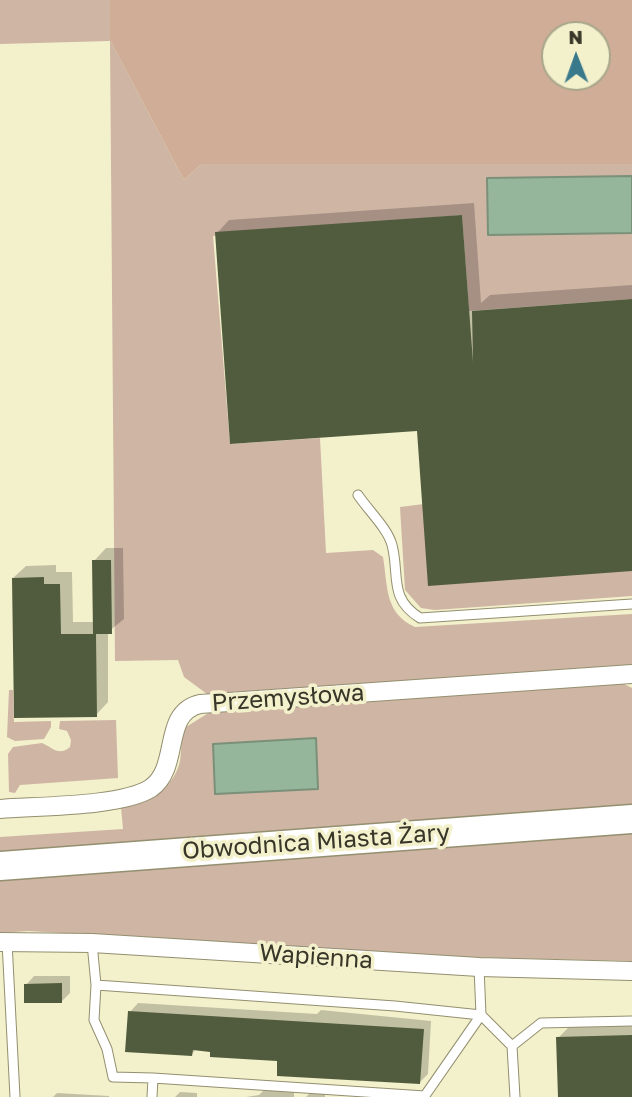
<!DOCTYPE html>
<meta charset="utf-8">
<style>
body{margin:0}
#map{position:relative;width:632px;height:1097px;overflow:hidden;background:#f3f0cc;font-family:"Golos Text",sans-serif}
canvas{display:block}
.north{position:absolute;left:541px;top:21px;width:70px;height:70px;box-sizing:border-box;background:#f3f0cc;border:2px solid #a8a68a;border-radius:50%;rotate:359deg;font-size:19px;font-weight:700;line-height:28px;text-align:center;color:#373628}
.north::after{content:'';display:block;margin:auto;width:24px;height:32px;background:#39798c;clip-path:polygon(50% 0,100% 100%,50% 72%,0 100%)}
</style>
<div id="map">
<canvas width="632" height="1097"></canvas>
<div class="north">N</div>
</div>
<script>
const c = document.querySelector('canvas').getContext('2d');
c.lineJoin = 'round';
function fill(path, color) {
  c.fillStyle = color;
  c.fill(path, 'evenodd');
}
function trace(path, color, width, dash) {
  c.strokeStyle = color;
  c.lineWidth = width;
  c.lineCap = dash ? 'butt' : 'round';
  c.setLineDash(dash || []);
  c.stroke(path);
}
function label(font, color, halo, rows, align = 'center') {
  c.font = font + ' "Golos Text",sans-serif';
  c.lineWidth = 7;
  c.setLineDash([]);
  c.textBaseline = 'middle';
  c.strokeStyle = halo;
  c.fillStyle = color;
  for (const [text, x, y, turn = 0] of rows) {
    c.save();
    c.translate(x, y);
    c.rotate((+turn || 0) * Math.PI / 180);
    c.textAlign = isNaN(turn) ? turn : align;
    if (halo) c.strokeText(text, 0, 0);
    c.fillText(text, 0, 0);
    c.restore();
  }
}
const green = new Path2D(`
 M0 0H110V40L184 180 201 164H632V299L469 311 462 215 213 236 230 444 320 438 326 553 373 550 383 557C388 586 384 613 415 627L632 614V665L207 694 184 677 178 660 115 661 110 41 0 44Z
 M432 503 632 570V596L435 610 421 608 405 590 400 507Z
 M624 684 632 688V810L0 855V837L123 829 121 807C147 803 174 789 180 761 182 749 180 738 186 727L210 712Z
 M9 690H13L14 722 51 721V727L44 739 15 741 7 737Z
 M116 720 118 778 20 785 15 793 9 792 8 754 13 747 42 743C52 747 59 757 70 747L71 740 67 731 59 729 60 721Z
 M632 831V961L456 957 28 931 0 933V879Z`);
const forest = new Path2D(`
 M110 0H632V164H201L184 180 110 40ZM555 35H597V77H555Z`);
const water = new Path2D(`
 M632 176V233L488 235 487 178Z
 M316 738 318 789 215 794 213 744Z`);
const shadow = new Path2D(`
 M474 203 481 303 490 295 632 285V569L418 429 217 233 229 220Z
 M106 548H123L124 619 108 632V702L96 715 13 578 26 566 56 565V572H72L73 622H94V561Z
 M34 976H70V993L62 1001 26 985Z
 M138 1003 317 1014 321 1010 431 1021 428 1074 420 1082 197 1048 191 1055 130 1012Z
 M632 1020V1097H560L558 1038 574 1022Z
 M265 1089 294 1091V1097H246L259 1095Z
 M180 1092 197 1093V1097H175Z
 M57 1093 109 1096V1097H53Z
 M310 1093 325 1094V1097H306Z`);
const building = new Path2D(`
 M462 215 473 362 472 311 632 299V571L428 586 417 431 230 444 215 232Z
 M92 560H111L112 634H96L97 717 14 718 12 578 44 577V584H60L61 634H93Z
 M62 983V1003H24V984Z
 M128 1011 424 1029 420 1084 277 1076V1061L210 1057V1052L193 1050 192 1056 125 1052Z
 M632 1035V1097H558L556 1037Z`);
const service = new Path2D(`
 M358 495C368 510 388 529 392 545 400 575 388 598 420 618L632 604
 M7 942 15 1097
 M92 943 96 985
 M479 967 481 1015 512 1046 515 1097
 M512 1046 541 1023 632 1021
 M153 1078 113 1077 107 1049 94 1020 96 985 395 1006 481 1015 424 1097
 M152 1097 153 1078 425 1096`);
const minor = new Path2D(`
 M0 809C36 806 122 807 151 788 181 767 161 713 200 704L632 674
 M0 942 92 943 479 967 632 971`);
const primary = new Path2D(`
 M0 866 632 819`);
const streetNames = [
 ["Przemysłowa",288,698,-4],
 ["Obwodnica Miasta Żary",316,842,-4],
 ["Wapienna",316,957,4]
];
fill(green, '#cfb5a4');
fill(forest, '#cfad96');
fill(water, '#96b69b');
trace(water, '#7a9078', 2);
fill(shadow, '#0003');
fill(building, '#505c3d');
trace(service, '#938f6f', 11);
trace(minor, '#938f6f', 20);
trace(primary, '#938f6f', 31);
trace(service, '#fff', 9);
trace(minor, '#fff', 18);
trace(primary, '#fff', 28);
label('24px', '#373628', '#f3f0cc', streetNames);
</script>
